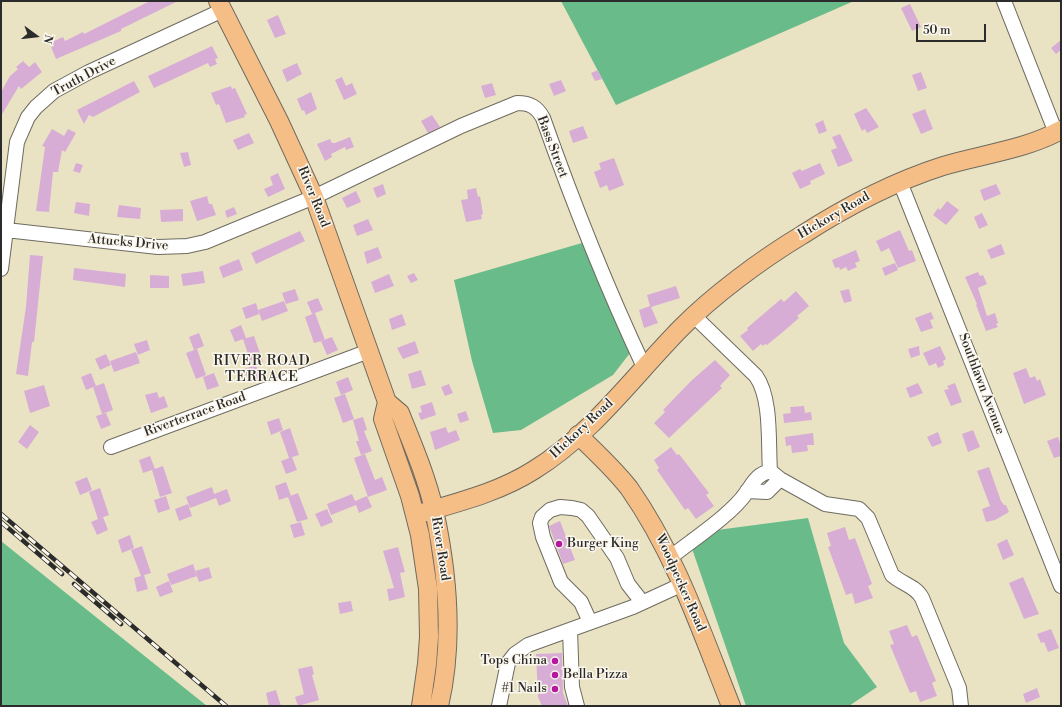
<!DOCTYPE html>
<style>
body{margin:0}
#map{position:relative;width:1062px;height:707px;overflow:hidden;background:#eae3c3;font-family:"Libre Bodoni",serif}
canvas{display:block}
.frame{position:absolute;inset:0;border:2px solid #2b2b2b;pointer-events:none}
.north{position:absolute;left:16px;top:16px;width:40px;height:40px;-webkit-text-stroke:3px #fbf7ec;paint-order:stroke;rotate:105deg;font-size:11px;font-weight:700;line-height:16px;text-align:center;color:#2b2b2b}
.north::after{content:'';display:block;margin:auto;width:14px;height:18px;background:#2b2b2b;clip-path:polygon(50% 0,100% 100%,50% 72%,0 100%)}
.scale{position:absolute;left:916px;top:24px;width:70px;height:18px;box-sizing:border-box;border:2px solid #2b2b2b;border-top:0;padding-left:5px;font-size:12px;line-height:14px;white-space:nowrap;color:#2b2b2b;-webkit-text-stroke:3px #fbf7ec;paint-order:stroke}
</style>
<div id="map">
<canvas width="1062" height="707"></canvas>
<div class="frame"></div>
<div class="north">N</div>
<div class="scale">50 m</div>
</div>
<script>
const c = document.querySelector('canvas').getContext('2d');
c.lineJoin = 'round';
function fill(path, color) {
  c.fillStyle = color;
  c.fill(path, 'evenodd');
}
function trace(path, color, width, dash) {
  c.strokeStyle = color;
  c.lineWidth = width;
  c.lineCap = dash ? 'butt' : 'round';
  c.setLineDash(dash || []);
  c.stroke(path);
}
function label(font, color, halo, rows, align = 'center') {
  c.font = font + ' "Libre Bodoni",serif';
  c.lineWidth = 3;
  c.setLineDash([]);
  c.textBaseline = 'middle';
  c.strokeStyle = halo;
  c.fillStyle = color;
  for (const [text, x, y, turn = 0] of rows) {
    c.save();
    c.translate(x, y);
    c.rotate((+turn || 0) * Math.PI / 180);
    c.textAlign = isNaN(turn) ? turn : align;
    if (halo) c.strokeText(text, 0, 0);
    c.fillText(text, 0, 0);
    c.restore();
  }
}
const forest = new Path2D(`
 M561 1H854L616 105Z
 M582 243 619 300 630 353 613 375 521 430 493 433 472 361 454 280Z
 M808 518 844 643 877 687 849 706H746L687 534Z
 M1 541 207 706H1Z`);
const building = new Path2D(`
 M150 1H178L121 29V31L56 59 51 47 54 46 52 42 63 37 65 41 83 32 84 34Z
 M910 4 921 27 912 31 901 8Z
 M278 15 286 34 275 38 267 20Z
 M1061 40V50L1056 54 1051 48Z
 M212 46 218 58 215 59 217 64 210 67 208 63 154 88 148 76Z
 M23 61 29 67 35 62 42 72 21 89 19 86 1 116V92L10 76 18 69 16 67Z
 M297 63 302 74 287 82 282 70Z
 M598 70 602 79 595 81 591 73Z
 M921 72 927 88 918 91 912 75Z
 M342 77 346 86 352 83 357 94 344 100 335 80Z
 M561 80 566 91 554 96 549 84Z
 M134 81 140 92 93 117 89 115 84 124 77 110Z
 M492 83 496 95 485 98 481 86Z
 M231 86 232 89 235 88 247 114 244 115 245 117 226 123 219 104 216 105 211 93Z
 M311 92 317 109 306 115 304 110 302 111 297 99Z
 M866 108 879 127 867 133 865 129 862 131 854 114Z
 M925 109 933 129 921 134 912 114Z
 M432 115 440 127 428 133 421 121Z
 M823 120 827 131 819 134 815 124Z
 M583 126 588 138 573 143 569 131Z
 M52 129 64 136 68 129 76 133 65 152 62 150 58 172H53L49 212 36 211 45 147 42 146Z
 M249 133 254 143 238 150 233 140Z
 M840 134 853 161 838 167 831 150 837 148 832 137Z
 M350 137 354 147 346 150 345 147 331 154 332 157 325 161 317 144 330 139 332 143H335Z
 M188 152 191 165 184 167 180 153Z
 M614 158 624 185 609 191 607 185 600 188 594 172 601 169 599 163Z
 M76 163 83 165 80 173 73 171Z
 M820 163 825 174 810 181 811 184 800 189 792 173 800 169 802 171Z
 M278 173 285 189 268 197 264 189 273 185 270 177Z
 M383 184 386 194 377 198 373 188Z
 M996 184 1001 194 984 201 980 190Z
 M476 188 478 197 480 196 483 214 481 215 482 219 466 222 461 200 468 199 467 190Z
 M356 191 361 202 347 208 342 198Z
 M207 196 209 204H212L216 215 197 221 190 201Z
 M947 201 959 210 946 225 933 215 938 208 940 210Z
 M76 202 90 204 89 216 74 213Z
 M119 205 141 208 140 219 117 217Z
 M234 207 237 214 227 218 225 211Z
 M183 209V221L161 222 160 210Z
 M982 213 988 225 979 229 974 217Z
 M368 219 373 230 357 236 353 225Z
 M900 230 909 251 912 250 916 261 898 268 889 248 881 252 876 241Z
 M300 231 305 241 256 264 251 253Z
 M1001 244 1005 254 991 259 987 250Z
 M378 247 382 258 367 264 364 252Z
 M856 250 860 261 855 263 857 267 848 271 846 267 840 270 839 267 835 268 832 260Z
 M30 255 43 256 34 342H32L28 376 16 374 26 307Z
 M239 259 243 270 223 278 219 267Z
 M895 263 898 270 885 276 882 268Z
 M74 268 126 274 125 287 73 280Z
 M203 271 205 283 183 286 181 274Z
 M978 272 980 276 983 275 987 284 978 288 987 316 995 313 998 323 996 324 998 327 986 331 976 305 977 304 965 277Z
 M414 273 418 280 411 283 407 276Z
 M389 274 394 286 375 293 371 282Z
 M150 275 169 276V288H150Z
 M676 286 680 298 651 307 658 323 644 328 639 310 650 306 647 295Z
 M295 289 299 300 286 304 282 293Z
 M849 289 852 301 844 303 840 291Z
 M796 291 809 306 797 316 799 318 784 331 767 345 765 344 763 346 761 344 753 351 740 336 748 330 747 328 781 299 784 302Z
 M318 298 323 310 312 314 307 302Z
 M284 301 288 311 262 321 258 310Z
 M256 303 259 314 246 319 242 308Z
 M931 312 934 319 930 320 933 328 921 332 915 318Z
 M315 313 325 340 314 343 305 317Z
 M402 314 406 325 392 330 389 319Z
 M241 325 246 338 235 342 230 330Z
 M199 333 204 346 194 350 189 337Z
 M254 336 263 362 252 366 243 339Z
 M332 337 338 350 327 355 321 341Z
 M147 340 150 350 138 355 134 344Z
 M415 341 419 353 403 359 397 348Z
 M919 346 920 355 911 358 908 349Z
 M940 346 946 359 943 361 944 365 938 368 936 363 929 366 923 353Z
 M197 349 206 375 196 379 186 353Z
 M136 352 140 363 114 372 110 361Z
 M106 354 111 365 100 370 95 359Z
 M715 360 730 375 720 386 722 388 669 438 654 423 665 412 663 410 691 381Z
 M256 365 260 378 249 382 244 369Z
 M1026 368 1030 378 1035 376 1037 381 1040 379 1046 395 1024 404 1013 373Z
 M421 370 426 385 412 389 408 374Z
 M91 373 96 386 86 390 81 377Z
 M214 373 219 386 207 390 203 377Z
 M348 377 353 390 341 395 336 382Z
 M104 383 113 410 102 414 93 387Z
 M918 383 923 393 910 398 906 388Z
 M955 383 962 402 951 406 944 390 949 389 947 386Z
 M449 384 453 393 445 396 441 387Z
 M44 385 50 406 30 413 24 391Z
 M157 392 159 398 164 396 168 407 151 413 145 395Z
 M345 394 354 419 343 423 334 398Z
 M432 402 436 415 421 420 418 413 422 412 420 406Z
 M804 406 805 413 811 412 812 420 784 423 783 414 791 413 790 407Z
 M466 411 469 420 460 423 457 414Z
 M106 413 111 425 101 429 96 416Z
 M363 417 367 430 364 431 372 451 361 455 356 441H359L353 420Z
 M279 418 283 430 271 435 267 422Z
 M30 425 39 432 27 449 18 442Z
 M446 427 448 433 456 430 460 440 435 450 430 432Z
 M290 428 299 455 289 458 280 432Z
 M973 430 980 447 968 452 962 434Z
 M938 432 942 443 932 447 927 437Z
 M813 433 814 445H807L808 451 792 453 791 445 786 446 785 437Z
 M1058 437 1061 446V456L1054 458 1047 441Z
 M671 447 677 455 679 454 709 493 706 495 714 506 696 519 688 508 685 510 657 470 659 468 654 460Z
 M365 454 375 480 382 477 387 490 368 497 354 458Z
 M150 456 155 469 143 473 139 460Z
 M292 457 297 470 286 474 281 461Z
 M163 466 172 493 160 497 152 470Z
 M989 467 1001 501 1004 505H1006L1009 512 995 520 986 522 982 509 990 506 977 471Z
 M87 477 92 490 80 495 75 482Z
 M286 482 291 496 279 500 275 486Z
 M212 487 214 494 227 489 231 501 219 506 215 495 216 498 190 508 186 497Z
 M100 488 109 515 98 519 89 492Z
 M298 493 308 519 297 522 288 497Z
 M352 494 355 501 367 496 372 507 359 513 356 505 331 515 327 504Z
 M166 496 170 509 158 513 154 500Z
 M188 504 192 516 179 521 175 509Z
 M327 509 333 522 321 527 315 514Z
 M103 517 108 530 97 535 91 522Z
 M560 521 575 560 563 564 549 526Z
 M301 522 305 535 294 538 290 525Z
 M845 527 849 540 855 538 872 584 868 586 873 598 855 604 852 593 846 595 828 547 831 546 827 533Z
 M130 535 134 548 122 553 118 540Z
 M1007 539 1014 555 1003 560 997 544Z
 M142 546 151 573 141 576 144 575 148 589 137 592 134 578 141 576 131 550Z
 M398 547 405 572 400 573 405 597 389 601 387 589 394 588 383 551Z
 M193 564 197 576 171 585 167 574Z
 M209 567 212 578 199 582 195 571Z
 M1023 577 1039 614 1024 619 1009 583Z
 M169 581 173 592 160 597 156 587Z
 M351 601 353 611 340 614 338 603Z
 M907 625 912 637 917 635 936 681 932 683 937 696 920 702 916 691 910 693 890 645 894 644 889 631Z
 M1051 629 1059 648 1048 652 1044 642 1041 643 1037 634Z
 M562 653 563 693 568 706H542L538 697 536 654Z
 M312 666 314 674 312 675 319 700 298 706 295 697 304 694 298 669Z
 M1037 688 1040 697 1026 703 1023 694Z
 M276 690 281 706H269L266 693Z`);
const minor = new Path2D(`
 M1004 1 1056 133
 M900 182 1061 586
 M6 230 158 247 187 246 205 242 314 197 461 126 517 103C530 103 537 107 543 118 573 203 606 286 644 367
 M1 269 17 142 28 117 36 107 54 91 89 72 223 10
 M111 447 369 351
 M770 471 780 479 825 504 859 509 868 518 892 575C902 584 916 586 922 598L959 688 961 706
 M747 491 767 492 780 479
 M671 557C691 541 732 514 746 493 754 482 756 475 770 471 768 443 772 399 756 376L693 315
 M590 622 581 602 561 582 543 537 540 523 542 517 550 510 560 507 572 508 581 510 588 516 617 558 628 584 642 602
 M570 630 572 687 577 706
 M499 706 508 663 515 654 528 645 633 607 683 584`);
const major = new Path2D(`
 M218 1 279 121 314 197 387 402 400 413C412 443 427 478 434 510 448 574 454 642 439 706
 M387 402 383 419 410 496 420 535 428 589 429 637 427 664 421 706
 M578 435C596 452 614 469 629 488 676 555 701 631 731 706
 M415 515C455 503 498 493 534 470 591 435 633 377 680 329 712 296 762 259 802 235 847 206 893 182 943 166 983 154 1024 150 1061 130`);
const rail = new Path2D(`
 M1 514 226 706
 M1 522 62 574
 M74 584 121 624`);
const markers = [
 [559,544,4,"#b5179e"],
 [555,661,4,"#b5179e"],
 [555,675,4,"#b5179e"],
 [555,689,4,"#b5179e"]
];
const streetNames = [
 ["Truth Drive",84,77,-28],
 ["Bass Street",552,147,69],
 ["River Road",313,197,68],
 ["Hickory Road",834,216,-30],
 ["Attucks Drive",128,243,5],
 ["Southlawn Avenue",981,384,69],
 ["Riverterrace Road",195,415,-20],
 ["Hickory Road",582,429,-43],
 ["River Road",440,549,81],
 ["Woodpecker Road",680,583,66]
];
const poiNames = [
 ["Burger King",567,544],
 ["Tops China",547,661,"right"],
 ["Bella Pizza",563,675],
 ["#1 Nails",547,689,"right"]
];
const neighbourhoodNames = [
 ["RIVER ROAD",262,362],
 ["TERRACE",262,378]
];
fill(forest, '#69bc89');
fill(building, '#d7add6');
trace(minor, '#6e6b60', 16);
trace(major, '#6e6b60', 20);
trace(minor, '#fff', 14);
trace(major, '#f6be87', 18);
trace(rail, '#2b2b2b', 4.5);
trace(rail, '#fbf7ec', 3, [9]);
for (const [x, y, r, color] of markers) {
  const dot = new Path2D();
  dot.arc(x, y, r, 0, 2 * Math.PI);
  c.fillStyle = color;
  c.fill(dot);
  trace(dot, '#fbf7ec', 1.5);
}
label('13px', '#2b2b2b', '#fbf7ec', streetNames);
label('13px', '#2b2b2b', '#fbf7ec', poiNames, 'left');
c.letterSpacing = '1px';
label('14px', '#2b2b2b', '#fbf7ec', neighbourhoodNames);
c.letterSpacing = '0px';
</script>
